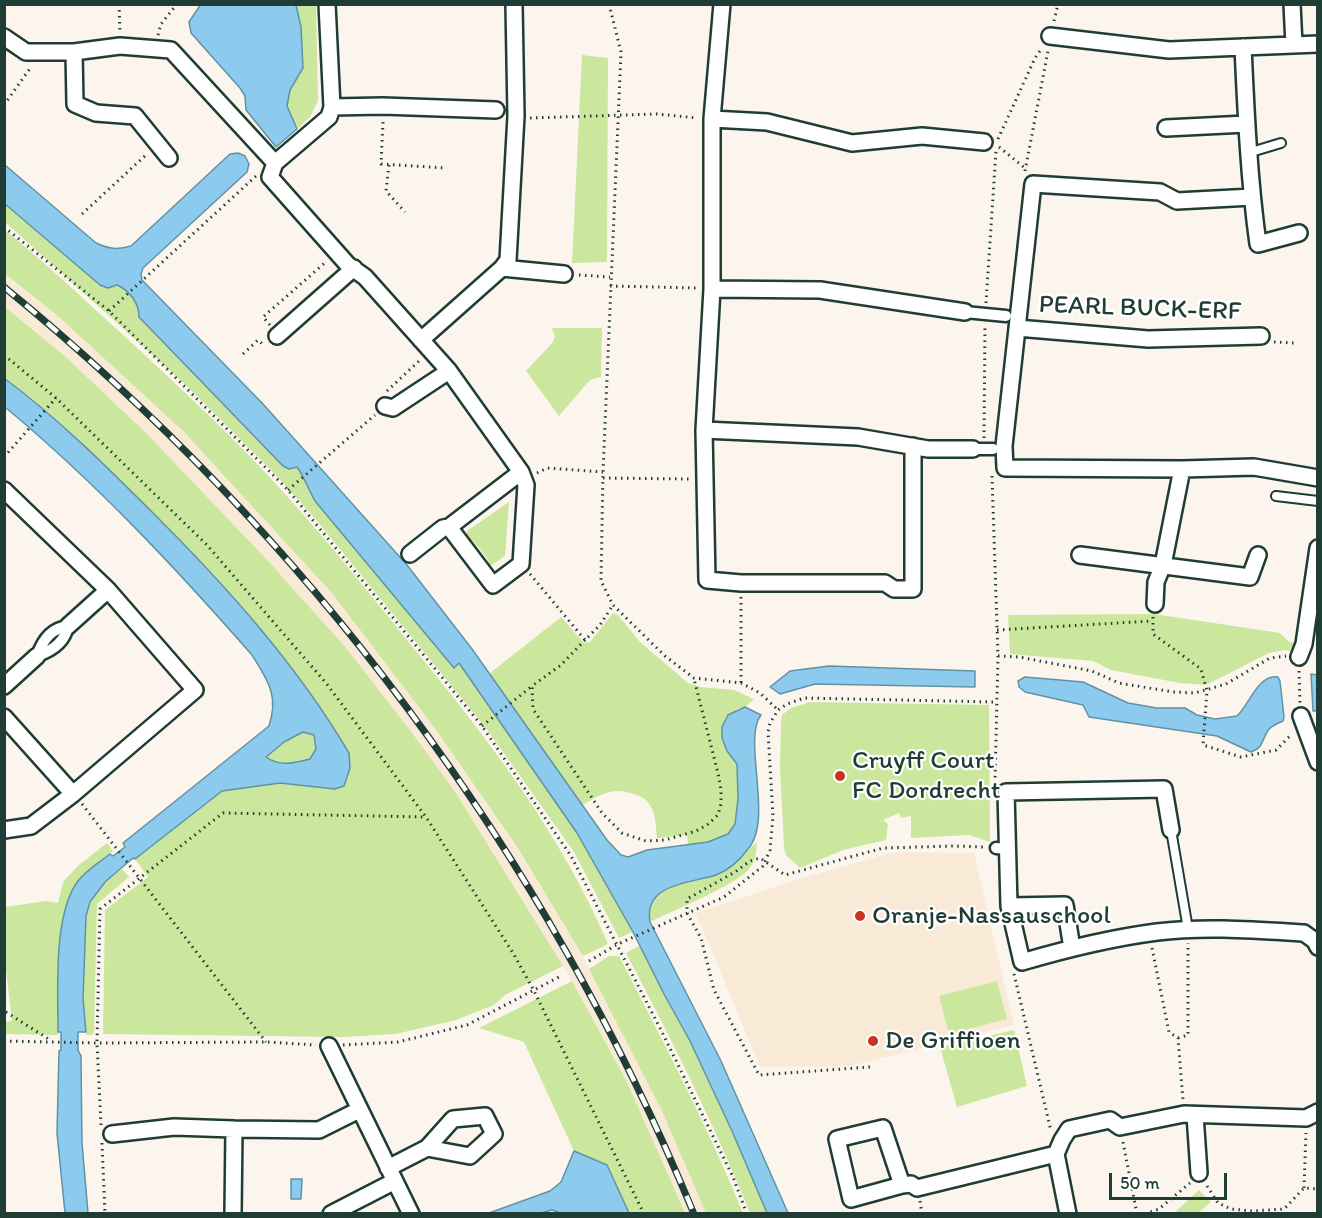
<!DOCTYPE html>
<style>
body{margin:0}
#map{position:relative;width:1322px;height:1218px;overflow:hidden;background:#fcf5ed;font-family:Itim,sans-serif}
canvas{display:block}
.frame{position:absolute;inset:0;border:6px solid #1f3d34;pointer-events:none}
.scale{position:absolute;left:1109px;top:1173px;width:118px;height:27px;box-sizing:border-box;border:3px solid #1f3d34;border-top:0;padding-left:8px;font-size:18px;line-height:21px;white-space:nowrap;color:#1f3d34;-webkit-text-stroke:4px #fff;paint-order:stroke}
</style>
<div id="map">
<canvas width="1322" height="1218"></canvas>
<div class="frame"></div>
<div class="scale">50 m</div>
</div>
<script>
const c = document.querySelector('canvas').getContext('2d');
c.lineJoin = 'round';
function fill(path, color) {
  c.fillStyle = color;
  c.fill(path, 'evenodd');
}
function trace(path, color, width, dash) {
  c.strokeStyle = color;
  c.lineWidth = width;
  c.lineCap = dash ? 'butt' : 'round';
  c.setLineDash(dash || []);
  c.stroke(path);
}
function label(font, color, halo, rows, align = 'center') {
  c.font = font + ' Itim,sans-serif';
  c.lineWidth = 4.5;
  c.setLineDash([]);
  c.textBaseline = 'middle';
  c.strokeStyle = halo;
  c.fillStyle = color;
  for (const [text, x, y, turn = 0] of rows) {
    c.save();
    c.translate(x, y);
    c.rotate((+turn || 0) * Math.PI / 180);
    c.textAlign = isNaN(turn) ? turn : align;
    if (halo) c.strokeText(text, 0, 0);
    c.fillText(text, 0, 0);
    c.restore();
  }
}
const built = new Path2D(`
 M4 274 59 317 183 431 331 592 434 727 516 847 578 947 661 1109 706 1213H685L627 1082 572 981 454 790 410 730 347 649 271 564 147 434 66 357 5 306Z
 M894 852 974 853 1014 1025 850 1066 760 1067 696 913 802 878Z`);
const green = new Path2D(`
 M296 5H316L318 101 310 117 297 129 287 106 290 90 301 73V27Z
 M582 55 608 58 607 262 572 263Z
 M4 204 100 285C120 285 133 289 139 310L297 467C305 478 308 489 315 501L454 668 458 662 577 833 633 932 619 938 574 852 486 728 313 516 271 470 188 387 5 222Z
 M5 230C49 266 90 305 132 343 176 384 220 425 261 468 314 524 363 585 411 645 487 738 561 833 608 944L583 956 517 847 434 727 331 592 183 431 59 317 5 274Z
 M4 306 66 357 147 434 271 564 347 649 410 730 454 790 563 966 505 995 494 1005 456 1020 396 1034 343 1037 103 1034 105 910 148 877 135 859 222 791 280 783 335 789 337 733 285 659 213 574 29 397 5 378Z
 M552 328H602L601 377 590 380 559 416 526 371 552 343 555 337Z
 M509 502 505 556 490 566 487 558 473 541 466 539 467 531Z
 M613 613 618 615 640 642 688 683 701 687 734 690 754 699 745 707 737 709 722 738 727 751 737 764 738 799 735 824 728 834 717 840 688 845 687 835 657 838C656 831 656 822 654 815 651 804 646 798 636 795 613 786 603 794 582 805L489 674 561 617 584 643 590 642Z
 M1154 614 1280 633 1289 642 1296 643 1295 652 1285 650 1269 653 1206 685 1180 683 1111 670 1093 661 1010 654 1008 615Z
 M810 702 989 705 990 842 969 835 911 838V816L901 818 899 813 883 820 888 824 886 840 843 850 800 868 786 855 784 847 780 768 781 722 782 715 791 708Z
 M303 732 314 735 316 749 310 759C295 764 279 767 266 757L284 742Z
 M757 842C756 853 756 860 749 869 738 884 670 912 650 922 646 898 669 886 690 880 698 877 709 878 717 874 732 865 744 853 757 842Z
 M107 843 113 851C103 861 85 869 78 881 52 923 58 987 58 1035L5 1034 4 1022 12 1021 5 961V907L46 901 58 903 63 882 80 864Z
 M122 869 129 877 97 904 94 1032 92 1035H86L83 999 86 916C92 894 104 882 122 869Z
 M641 945C656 978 673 1009 689 1040 718 1096 742 1155 767 1213H750C714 1124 671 1038 626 953Z
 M609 956H619C663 1041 707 1125 743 1213H706L661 1109 589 969Z
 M572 981 627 1082 685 1213H629L607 1165 574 1151 524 1042 479 1028Z
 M997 981 1007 1019 949 1034 939 996Z
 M1014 1030 1027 1086 957 1107 940 1047Z
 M1199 1190 1211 1202 1198 1213H1178L1176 1211Z`);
const water = new Path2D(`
 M201 4 296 5 301 27 303 68 290 90 287 106 297 129 276 147 246 110 245 96 240 88 191 33 189 22Z
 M238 153 245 156 249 164 247 172 143 268 141 274 142 280 263 404 407 565 472 649 607 840 621 855 628 857 647 850 708 842 728 834 735 824 738 799 737 764 727 751 722 738V727L728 715 745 707 761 715C742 739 774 820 748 849 740 860 729 870 716 875 692 883 643 883 650 922L721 1061 788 1213H767L732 1131 690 1041 664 994 633 932 577 833 459 663 454 668 315 501C308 489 305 478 297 467L289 469 283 466 139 317C139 303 130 291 117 285L108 288 100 285 5 204V165L96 243C109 249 117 250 131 246L230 154Z
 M4 378C59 419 108 468 156 516 228 588 297 665 349 753L350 768 344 786 335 789 280 783 222 791 135 859 133 858 105 882 90 902 86 916 83 999 86 1032H78V1050L81 1056 82 1143 88 1213H65L57 1133 59 1051 61 1050V1032H58C58 990 53 914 78 881 86 870 100 862 110 854L113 856 125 847 123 843 269 726C279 695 268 681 252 655 175 567 95 482 5 407ZM303 732 314 735 316 749 310 759C295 763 279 767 266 757L284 742Z
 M829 666 975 671V687L815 684 780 694 770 687 790 671Z
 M1311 674 1317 675V711H1313Z
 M1025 677 1083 682 1128 703 1157 708H1185L1197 715 1215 719 1237 716C1249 705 1258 674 1278 677L1280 681 1284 717 1283 721C1278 723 1273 725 1269 729 1262 738 1264 748 1251 752L1217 736 1089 717 1083 705 1025 692 1019 687 1018 681Z
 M574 1151 607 1165 629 1213 563 1214 552 1210 541 1213H489L550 1191 561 1182Z
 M291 1179H302L301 1199H291Z`);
const path = new Path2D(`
 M119 4 120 32
 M609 4 621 52 603 472 601 581 613 605 665 656 694 678 741 683 760 693 778 710
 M1054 21 1058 4
 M158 35 161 24 177 4
 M4 105 31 67
 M530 118 657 114 697 118
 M383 122 381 164 445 168
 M998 139 1035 58 1042 48
 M999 147 1025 168
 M389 165 386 191 405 212
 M1025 171 1048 51
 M82 214 147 154
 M4 227 109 311 288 490 482 726 571 856 661 1030 733 1177 747 1214
 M579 275 610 277
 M610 286 698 288
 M986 303 996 151
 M109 311 256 176
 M270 325 263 317 327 261
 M1274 342 1294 343
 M243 354 258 340 265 346
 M4 355 56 398 207 545 326 683 426 817 513 953 534 991 644 1214
 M387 391 419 361
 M984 438 985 325
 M4 457 56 398
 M537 473 547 468 603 472
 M992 476 998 656 995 781
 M603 478 691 479
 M288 490 375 415
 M530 574 585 640 600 625 613 605
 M741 597V683
 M1153 617V634L1201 669 1207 691 1203 745 1241 757 1276 750 1292 734
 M997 630 1152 621
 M585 640 561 665 532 686 533 709 602 813 622 833 646 841 665 840 696 831 707 825 718 815 721 804V790L718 773 694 679
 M998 656 1019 657 1092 671 1119 683 1173 692 1195 693 1226 684 1270 658 1286 656
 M1299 671 1300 703
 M482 726 532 686
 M82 804 266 1042
 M1152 948 1169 1032 1178 1038 1183 1100
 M589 961 618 944 724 897 763 866 770 850 773 816 768 732 770 723 778 710 787 704 804 698 996 702
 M1014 974 1051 1131
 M6 1012 50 1040
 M1178 1038 1188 1035V943
 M4 1041 97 1043 266 1042 316 1045
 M343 1045 398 1042 467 1025 559 977
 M870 1067 759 1075 714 990 701 938 687 913V899L735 872 750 861 760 858 785 875 883 848 953 846 985 847
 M101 1125 97 1043 100 909 223 813 426 817
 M1123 1142 1137 1214
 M102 1143 105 1214
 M1207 1186 1218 1203 1231 1209 1252 1211 1284 1209 1304 1188 1318 1189
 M1304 1188 1306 1133
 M920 1201 922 1214
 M1145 1214 1159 1209 1190 1183`);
const service = new Path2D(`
 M1248 153 1281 143
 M1276 496 1318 501
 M1171 830 1188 929`);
const pedestrian = new Path2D(`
 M965 312 1006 316
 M973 449H993
 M68 626C65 642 52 651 37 656 42 641 51 628 68 626Z
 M996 848 1008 849`);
const minor = new Path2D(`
 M722 4 712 119V289L704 430 707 580 741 583H885L894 589H913V446
 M1292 4 1294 45
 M1050 36 1169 50 1318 44
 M4 37 26 52H74L120 46 171 50 275 163 270 177 348 265 365 277 449 371 521 472 526 485 521 564 493 585 449 527 521 472
 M1243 47C1246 113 1249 179 1258 244L1299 233
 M74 52 75 104 96 113 135 116 169 158
 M332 107 383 106 496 110
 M712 119 767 122 852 143 922 136 984 142
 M1166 128 1246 124
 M275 163 329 117 332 107 327 4
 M1252 197 1177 201 1160 192 1033 184 1004 446 1005 468 1182 469 1254 467 1318 478
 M502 268 564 274
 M712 289 820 290 965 312
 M1017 328 1148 339 1261 336
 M277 336 354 268
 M421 340 502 268 508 260 516 116 514 4
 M385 406 393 408 449 371
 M704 430 858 437 928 449H973
 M4 490 108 590 195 690 73 794 31 826 4 830
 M410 554 443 528 449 527
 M1080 555 1250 577 1258 555
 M1155 604 1156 582 1163 565 1182 469
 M68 626 108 590
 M1299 657 1304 644 1318 548
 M4 686 37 656
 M1301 716 1318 762
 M4 717 73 794
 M1171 830 1164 789 1006 792 1009 906 1022 962C1066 949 1111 938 1157 932 1205 926 1255 930 1304 933L1315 941 1318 947
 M1009 906 1065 905 1072 948
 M329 1046 411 1214
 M1195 1115 1199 1173
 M883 1128 902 1185 851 1199 837 1139Z
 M112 1134 174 1127 234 1129
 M1056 1154 1062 1140 1069 1129 1110 1120 1120 1127 1184 1114 1306 1118 1318 1112
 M388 1168 427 1148 453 1119 485 1116 494 1134 470 1156 427 1148
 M902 1185 911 1184 917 1188 1056 1154 1068 1214
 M233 1214 234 1129 319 1130 359 1110
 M331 1214 395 1181`);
const rail = new Path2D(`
 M4 287C308 535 544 851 694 1214`);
const markers = [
 [840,776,6,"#c8321e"],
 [860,916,6,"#c8321e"],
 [873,1041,6,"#c8321e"]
];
const streetNames = [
 ["PEARL BUCK-ERF",1140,309,2]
];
const poiNames = [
 ["Cruyff Court",852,761],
 ["FC Dordrecht",852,791],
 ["Oranje-Nassauschool",872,916],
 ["De Griffioen",885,1041]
];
fill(built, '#f9ead7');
fill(green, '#cbe79e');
fill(water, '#8dcbee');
trace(water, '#6192a4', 1.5);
trace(service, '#1f3d34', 12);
trace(pedestrian, '#1f3d34', 15);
trace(minor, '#1f3d34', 20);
trace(path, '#1f3d34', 3, [1.5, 4.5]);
trace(service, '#fff', 8);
trace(pedestrian, '#fff', 10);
trace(minor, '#fff', 15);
trace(rail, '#1f3d34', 7);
trace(rail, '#fff', 4.5, [14]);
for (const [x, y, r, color] of markers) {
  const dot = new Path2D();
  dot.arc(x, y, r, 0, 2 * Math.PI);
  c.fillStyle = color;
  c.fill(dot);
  trace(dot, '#fff', 2);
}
label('26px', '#1f3d34', '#fff', streetNames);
label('26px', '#1f3d34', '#fff', poiNames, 'left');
</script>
